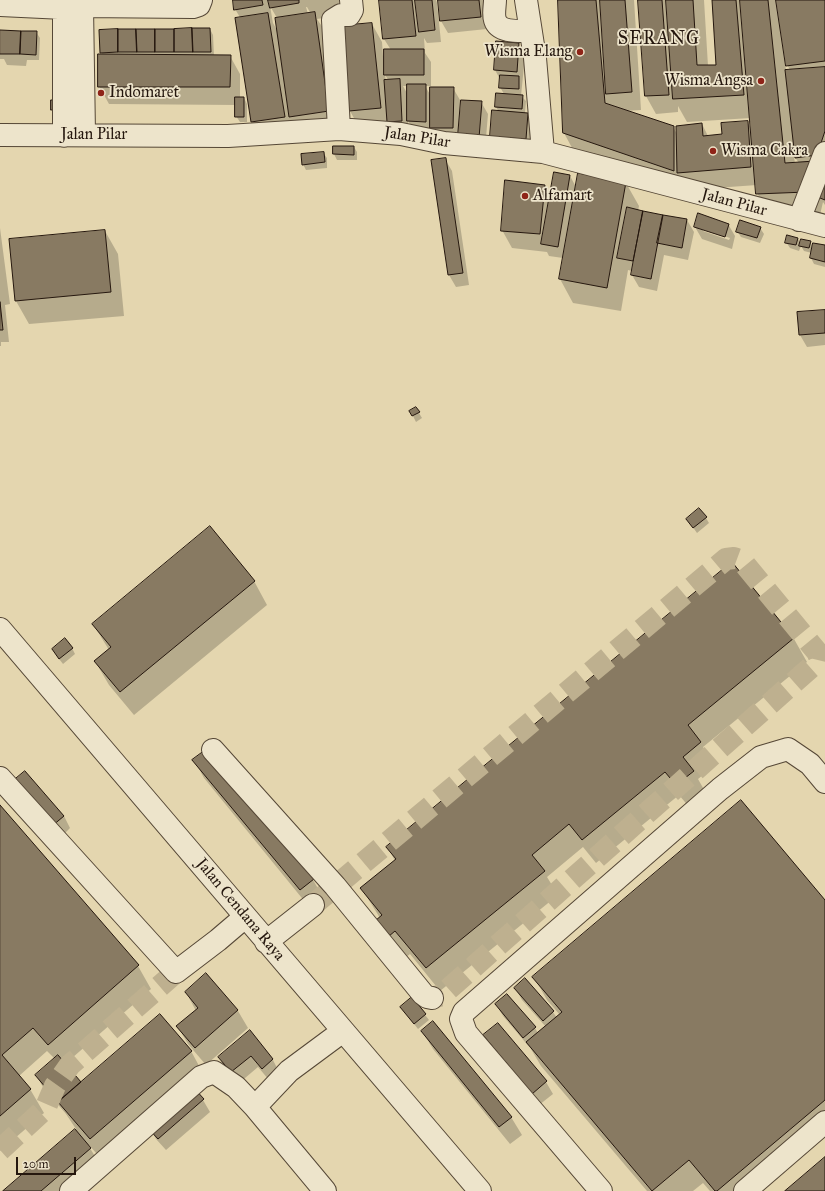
<!DOCTYPE html>
<style>
body{margin:0}
#map{position:relative;width:825px;height:1191px;overflow:hidden;background:#e4d6af;font-family:"IM FELL Great Primer",serif}
canvas{display:block}
.scale{position:absolute;left:16px;top:1157px;width:60px;height:18px;box-sizing:border-box;border:2px solid #25170e;border-top:0;padding-left:5px;font-size:12px;line-height:14px;white-space:nowrap;color:#25170e;-webkit-text-stroke:3px #ede4cb;paint-order:stroke}
</style>
<div id="map">
<canvas width="825" height="1191"></canvas>
<div class="scale">20 m</div>
</div>
<script>
const c = document.querySelector('canvas').getContext('2d');
c.lineJoin = 'round';
function fill(path, color) {
  c.fillStyle = color;
  c.fill(path, 'evenodd');
}
function trace(path, color, width, dash) {
  c.strokeStyle = color;
  c.lineWidth = width;
  c.lineCap = dash ? 'butt' : 'round';
  c.setLineDash(dash || []);
  c.stroke(path);
}
function label(font, color, halo, rows, align = 'center') {
  c.font = font + ' "IM FELL Great Primer",serif';
  c.lineWidth = 3.5;
  c.setLineDash([]);
  c.textBaseline = 'middle';
  c.strokeStyle = halo;
  c.fillStyle = color;
  for (const [text, x, y, turn = 0] of rows) {
    c.save();
    c.translate(x, y);
    c.rotate((+turn || 0) * Math.PI / 180);
    c.textAlign = isNaN(turn) ? turn : align;
    if (halo) c.strokeText(text, 0, 0);
    c.fillText(text, 0, 0);
    c.restore();
  }
}
const shadow = new Path2D(`
 M234 0H339L342 15 317 19 325 31 338 129 263 140 252 122 236 19H241L235 9ZM270 6 277 18 278 32 273 23ZM306 7H307L311 14H308Z
 M380 0H436L437 3 441 42 427 43 424 38 425 53 431 62V86H425L431 96 453 88 460 100V110L481 102 488 114 485 150 415 133 408 121 409 133 360 129 350 111 341 27 372 24 382 42 383 56 385 55 391 50 384 39ZM385 75 389 81H386ZM403 86H408V95Z
 M439 0H484L487 29 448 33 441 21Z
 M559 0H634L641 110 625 111 673 127 677 134 702 124 708 136 723 135 747 122 752 129 751 118 687 122 678 106V112L656 114 646 96 639 0H704L708 66H717L713 0H825V205L823 202 820 215 771 217 757 193V185L687 190 577 157 564 133ZM785 61 790 70 786 71ZM794 156 799 163 795 164Z
 M210 29 213 35 214 56H230L240 74V98H244L247 104V122H240L236 116V105L109 104 99 86 103 55 101 52Z
 M0 31 36 32 40 38 39 60H27L26 66 7 65 4 59H0Z
 M497 42 518 44 525 56 521 96 526 101 525 113 527 114 534 126 532 151 498 148 499 112 496 107 504 94 500 87 501 81 495 70Z
 M334 147H354L357 152V160H337L334 154Z
 M323 153 327 158V168L306 170 303 164Z
 M445 159 452 171 469 285 456 287 449 275Z
 M570 176 576 187 626 183 639 206 638 211 687 220 694 232 688 260 664 255 657 291 639 287 632 275V271L628 270 621 311 573 303 560 279 563 258 549 256 547 252 512 248 502 230 545 186 551 196Z
 M728 224 735 236 732 249 702 239 695 227ZM703 229 730 238 729 240 703 231Z
 M0 228 10 304 5 305 9 342H1V346H0Z
 M760 228 764 234 760 243 741 237 737 231Z
 M105 231 118 254 124 316 29 324 16 301Z
 M798 239 801 244 810 242 813 247 825 246V267L814 264 811 258 812 253 804 251 801 246 799 251 790 248 786 242Z
 M825 311V345L807 347 800 335Z
 M416 408 422 418 416 422 411 412Z
 M706 518 709 523 697 533 687 519Z
 M732 564 794 639 807 662 703 747 714 766 698 779 707 795 690 808 679 795 596 863 583 847 547 877 558 895 440 991 410 954 396 965 380 918 362 889 395 861 388 847Z
 M254 581 267 605 134 715 109 685 95 661 109 650 93 624Z
 M72 648 75 654 63 664 56 655Z
 M194 760 313 880 323 897 310 908 204 778Z
 M22 794 64 816 70 828 60 838Z
 M0 806 138 966 151 989 64 1065 81 1084 191 1051 204 1075 104 1162 89 1145H88L101 1166 72 1191H5L76 1129 66 1114 43 1087 36 1075 55 1059 47 1051 19 1076 30 1089 44 1113 0 1151Z
 M825 902V1134L758 1191H710L703 1183 693 1191H647L541 1066 531 1049 503 1016 496 1004 535 1028 538 1033 546 1027 522 1000 515 988 525 980 553 1012 557 1018 560 1015 547 1000 534 977Z
 M206 975 238 1011 248 1028 206 1065 188 1044 178 1027 196 1011 186 992Z
 M412 998 429 1020 418 1029 401 1007Z
 M498 1024 546 1082 553 1094 539 1105 491 1047 484 1035Z
 M422 1031 511 1117 522 1135 510 1144 433 1049Z
 M249 1032 273 1060 279 1072 269 1080 258 1067 238 1084 226 1069 219 1057Z
 M193 1088 203 1100 210 1112 166 1150 156 1139 149 1127Z`);
const building = new Path2D(`
 M233 0H262L263 5 234 10Z
 M268 0H299V3L270 8Z
 M379 0H412L416 36 383 39Z
 M415 0H432L435 30 419 32Z
 M438 0H479L481 17 440 21Z
 M558 0H596L605 103 674 126V171L563 133Z
 M600 0H625L632 92 606 94Z
 M638 0H662L669 95 645 96Z
 M666 0H693L697 65H716L712 0H736L744 95 673 99Z
 M740 0H768L785 163 815 161 807 192 756 194Z
 M776 0H825V61L786 66Z
 M315 12 329 111 289 117 275 18Z
 M268 13 285 117 251 122 235 18Z
 M372 23 381 108 349 111 339 26Z
 M192 28 193 52H174V29Z
 M192 28H210L211 52H193Z
 M118 29V52L100 53 99 30Z
 M118 29H136L137 52H118Z
 M136 29H155V52H137Z
 M155 29H174V52H155Z
 M0 30 21 31 20 54H0Z
 M21 31H37L36 55 20 54Z
 M496 41 519 43 517 72 494 70Z
 M384 49H424V75H384Z
 M98 54 231 55 230 87H98Z
 M825 67V131L817 155 795 158 785 70Z
 M500 75 519 76V89L499 88Z
 M400 79 402 121 387 122 384 80Z
 M407 84H426V122L407 121Z
 M430 87H454L453 128H430Z
 M496 93 523 95 522 109 495 107Z
 M235 97H244V117H235Z
 M51 100H59V109L51 110Z
 M461 100 482 101 479 138 458 136Z
 M492 110 528 113 526 139 490 137Z
 M748 121 751 167 677 173 676 126 702 123 703 136 722 134 721 123Z
 M333 146H354V155L333 154Z
 M324 152 325 162 302 165 301 154Z
 M446 158 463 273 448 275 431 160Z
 M554 172 570 175 558 247 541 244Z
 M578 173 626 182 607 288 559 279Z
 M505 180 545 185 540 234 501 231Z
 M825 180V200L820 198Z
 M627 207 643 211 633 261 617 258Z
 M643 211 663 215 651 279 631 275Z
 M698 213 729 224 725 237 694 227Z
 M663 215 687 219 682 248 657 243Z
 M740 220 761 227 757 238 736 232Z
 M105 230 111 292 15 301 9 239Z
 M787 235 798 238 796 245 785 243Z
 M801 239 811 241 809 248 799 246Z
 M813 243 825 245V262L810 258Z
 M0 302 3 330H0Z
 M825 310V333L799 335 797 312Z
 M416 407 420 412 412 416 409 411Z
 M699 508 707 517 693 528 686 519Z
 M210 526 255 581 120 692 94 661 111 647 92 624Z
 M732 562 794 638 688 725 701 742 683 757 694 771 676 785 665 772 582 840 569 824 532 855 545 871 426 968 395 931 382 942 369 926 382 915 360 888 396 859 386 847Z
 M65 638 73 648 59 659 52 649Z
 M207 749 314 879 300 890 192 760Z
 M25 771 64 816 52 826 13 781Z
 M741 800 825 900V1100L717 1191H715L689 1160 652 1191 526 1042 562 1012 532 977Z
 M0 805 139 965 48 1045 33 1028 2 1055 31 1089 0 1116Z
 M206 973 238 1010 195 1048 176 1026 198 1008 185 992Z
 M525 978 554 1011 543 1021 514 988Z
 M507 994 536 1027 523 1038 495 1004Z
 M412 997 426 1014 414 1024 400 1007Z
 M160 1014 192 1051 90 1139 58 1102Z
 M433 1021 512 1117 499 1127 421 1031Z
 M498 1023 547 1081 532 1094 483 1035Z
 M250 1030 273 1059 262 1069 251 1056 231 1072 218 1057Z
 M58 1055 81 1082 58 1102 35 1075Z
 M193 1087 204 1099 158 1139 147 1127Z
 M75 1129 91 1148 41 1191H3Z
 M825 1157V1191H785Z`);
const minorTunnel = new Path2D(`
 M313 905 726 559 734 558 742 561 818 653 819 657 818 661 442 995 432 998
 M0 1150 45 1109 55 1086 70 1065 176 972`);
const minor = new Path2D(`
 M77 0 82 6 84 134
 M495 0C495 6 493 14 495 20 499 33 520 31 530 31
 M526 0 535 58 543 152
 M0 5 64 8 82 6 193 7 199 5 201 0
 M339 129 333 20 341 15H349L352 10 351 0
 M0 135 228 136 339 129 401 134 444 143 543 152 825 226
 M64 136V8L69 0
 M799 220 825 153
 M0 629 480 1191
 M213 750 335 886 423 994 427 997 432 998
 M0 778 176 972 218 940 245 917
 M266 942 313 905
 M255 1107 325 1191
 M71 1191 201 1077 214 1072 236 1087 255 1107 289 1071 343 1031
 M601 1191 466 1033 461 1019 464 1012 720 789 761 757 788 749 810 764 825 782
 M745 1191 825 1122`);
const markers = [
 [580,52,4,"#8f2418"],
 [761,81,4,"#8f2418"],
 [101,93,4,"#8f2418"],
 [713,151,4,"#8f2418"],
 [525,196,4,"#8f2418"]
];
const poiNames = [
 ["Wisma Elang",572,52,"right"],
 ["Wisma Angsa",753,81,"right"],
 ["Indomaret",109,93],
 ["Wisma Cakra",721,151],
 ["Alfamart",533,196]
];
const streetNames = [
 ["Jalan Pilar",94,135],
 ["Jalan Pilar",417,138,9],
 ["Jalan Pilar",734,203,15],
 ["Jalan Cendana Raya",240,910,50]
];
const quarterNames = [
 ["SERANG",659,40]
];
fill(shadow, '#0003');
fill(building, '#887a62');
trace(building, '#25170e', 1);
trace(minorTunnel, '#beb08f', 22, [22, 11]);
trace(minor, '#554736', 24);
trace(minor, '#ede4cb', 22);
for (const [x, y, r, color] of markers) {
  const dot = new Path2D();
  dot.arc(x, y, r, 0, 2 * Math.PI);
  c.fillStyle = color;
  c.fill(dot);
  trace(dot, '#ede4cb', 1.5);
}
label('16px', '#25170e', '#ede4cb', poiNames, 'left');
label('16px', '#25170e', '#ede4cb', streetNames);
c.letterSpacing = '1px';
label('18px', '#25170e', '#ede4cb', quarterNames);
c.letterSpacing = '0px';
</script>
